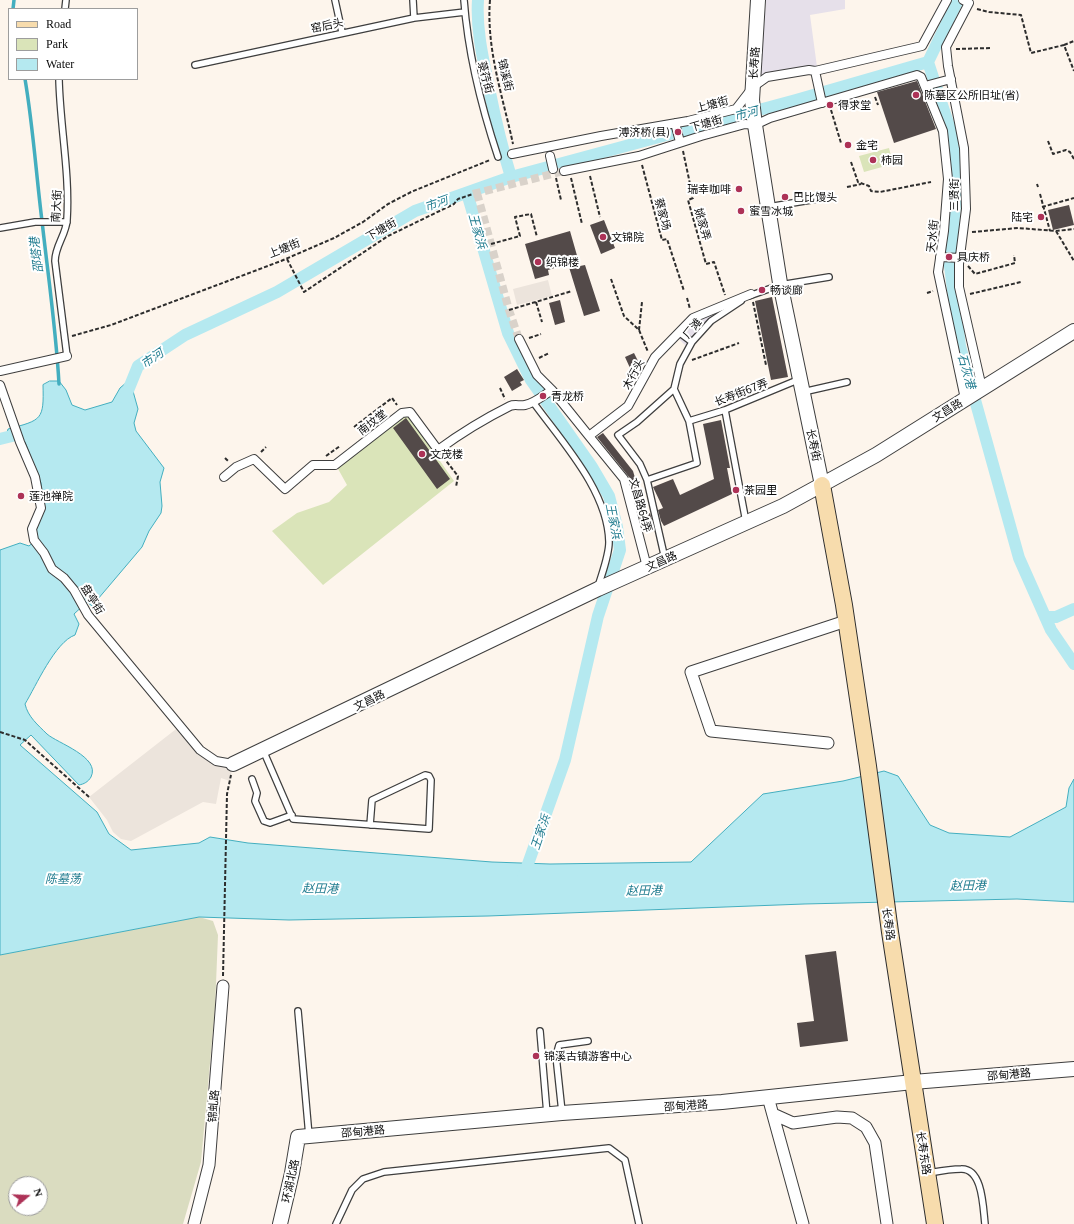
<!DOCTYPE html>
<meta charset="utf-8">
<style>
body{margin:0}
#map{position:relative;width:1074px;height:1224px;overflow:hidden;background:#fdf5ec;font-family:Georgia,serif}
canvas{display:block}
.legend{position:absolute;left:8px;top:8px;width:130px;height:72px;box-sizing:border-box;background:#fff;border:1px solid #9d9d9d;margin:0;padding:5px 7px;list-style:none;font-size:12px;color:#0b0b0b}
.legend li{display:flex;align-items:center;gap:8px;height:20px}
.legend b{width:20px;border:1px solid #9d9d9d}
.north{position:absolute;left:8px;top:1176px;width:40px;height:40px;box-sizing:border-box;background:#fff;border:1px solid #9d9d9d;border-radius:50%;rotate:71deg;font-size:11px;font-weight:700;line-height:16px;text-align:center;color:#0b0b0b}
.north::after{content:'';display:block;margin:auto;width:14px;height:18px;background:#ad3257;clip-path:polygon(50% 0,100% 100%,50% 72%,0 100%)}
</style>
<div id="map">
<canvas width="1074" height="1224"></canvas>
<ul class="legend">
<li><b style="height:5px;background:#f7dcad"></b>Road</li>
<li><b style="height:11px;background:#dae4b9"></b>Park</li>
<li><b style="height:11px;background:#b5e9f0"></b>Water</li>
</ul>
<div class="north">N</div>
</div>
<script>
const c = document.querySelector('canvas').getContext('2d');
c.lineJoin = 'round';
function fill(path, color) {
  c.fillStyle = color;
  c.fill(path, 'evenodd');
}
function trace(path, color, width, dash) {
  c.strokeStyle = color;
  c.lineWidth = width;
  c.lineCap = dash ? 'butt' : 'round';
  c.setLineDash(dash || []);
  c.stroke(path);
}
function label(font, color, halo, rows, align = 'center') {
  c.font = font + ' Georgia,"Noto Sans SC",serif';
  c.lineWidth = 4;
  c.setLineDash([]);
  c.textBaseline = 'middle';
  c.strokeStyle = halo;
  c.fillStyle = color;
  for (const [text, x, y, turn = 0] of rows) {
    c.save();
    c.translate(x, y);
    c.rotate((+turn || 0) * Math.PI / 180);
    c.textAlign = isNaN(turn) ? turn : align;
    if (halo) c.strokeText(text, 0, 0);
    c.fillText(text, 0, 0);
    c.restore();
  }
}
const industrial = new Path2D(`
 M766 0H845V9L810 15 817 67 760 76Z
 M704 308 715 318 688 348 676 336Z`);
const green = new Path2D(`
 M889 148 893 164 864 172 859 156Z
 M407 414 454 481 323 585 272 531 297 513 329 502 347 485 337 467Z`);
const cemetery = new Path2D(`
 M199 917 213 921 218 935 215 1008 201 1162 183 1224H0V955ZM16 1184H40V1208H16Z`);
const plaza = new Path2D(`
 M548 280 552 296 517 305 513 289Z
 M180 726 200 750 233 764 230 781 221 778 216 804 203 802 131 841 121 839 113 832 107 820 89 797Z`);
const water = new Path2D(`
 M50 381H59L66 390 72 405 85 410 112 402 120 388 127 382 131 384 138 409 134 423 136 431 164 468 160 482 162 506 161 513 149 531 142 547 92 606 87 602 74 614 79 624 75 635C55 642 36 686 25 704 28 717 38 725 47 734 57 743 101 757 91 777 88 782 84 784 79 785L31 735 20 745 97 812 109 834 131 850 199 843 210 837 248 843 492 862 550 864 691 862 763 794 843 781 884 771 898 776 930 825 949 833 1010 837 1066 807 1069 788 1074 779V902L1017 899 804 904 488 916 289 920 199 917 0 955V550L20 543 29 546 37 539 35 527 43 508 41 483 25 442 21 438 11 441 7 433 8 429C42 420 44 420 43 385Z`);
const stream = new Path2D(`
 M13 9 14 0
 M25 79C33 126 36 173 42 221 48 275 56 329 59 384`);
const canal = new Path2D(`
 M478 0C476 29 483 59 489 88 495 118 502 148 511 177
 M928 62 951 132 957 179 950 266 960 346 1019 558 1051 630 1074 664
 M928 62 956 4 959 0
 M467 193 508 333 531 380 592 467 609 496 617 527 620 550 598 616 565 760 523 878
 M125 398 138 366 185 335 277 292 415 211 511 177 796 100 928 62
 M0 439 24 433
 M1045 617H1056L1074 609`);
const building = new Path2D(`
 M917 81 936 129 894 143 877 92Z
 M1069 205 1074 225 1053 230 1048 210Z
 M604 220 615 248 601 254 590 225Z
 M570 231 580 266 585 265 600 311 584 316 568 264 548 270 549 275 535 279 525 244Z
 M772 297 788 377 771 380 755 301Z
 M560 300 565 322 555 325 549 303Z
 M634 353 642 369 635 379 625 357Z
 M517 369 524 380 520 382 522 385 512 391 504 377Z
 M406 418 450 479 437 489 393 428Z
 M721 420 730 468H727L732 494 664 526 661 521 658 510 663 508 653 487 673 479 680 495 714 479 703 424Z
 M603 433 633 471 646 515 650 513 653 524 642 527 629 477 597 437Z
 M836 951 848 1041 800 1047 797 1023 814 1021 805 955Z`);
const pedestrianTunnel = new Path2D(`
 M477 193 509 310 519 339
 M473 194 564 171`);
const path = new Path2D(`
 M490 0C486 49 503 97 513 144
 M977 9 989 12 1021 15 1031 53 1064 45 1074 71
 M1064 45 1074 41
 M956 49 991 48
 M875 97 878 105
 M831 110 841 143
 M1048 141 1053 154 1066 150 1070 152 1074 159
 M683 151 693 198 688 200 706 264 714 262 725 295
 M851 162 858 182 869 186 871 191 880 192 931 182
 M642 165 662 240 667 239 684 291
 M590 176 600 217
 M556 178 561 200
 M571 178 582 224
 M1037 184 1038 187
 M847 187 861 184
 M1040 194 1050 231
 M1042 207 1074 198
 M1056 231 1074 261
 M972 232 1018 228 1056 231 1074 229
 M491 244 520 236 515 217 531 214 537 237
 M287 259 304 292 388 236 454 204 458 199 473 194
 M968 266 975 274 1015 263 1014 255
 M611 279 624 316 639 330 648 352
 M927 293 933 291
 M970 294 1021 282
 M687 298 690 309
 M536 302 542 322
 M753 302 766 365
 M509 310 572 291
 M639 330 642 302
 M72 336 111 325 281 261 334 238 363 222 388 204 411 192 490 160
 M529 338 541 334
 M539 358 549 353
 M692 360 739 343
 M500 388 505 399
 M375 410 381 418
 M354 427 392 398 397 405
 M261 452 266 447
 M326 456 340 446
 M443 457 458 476 456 487
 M225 458 228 461
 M0 732 25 740 89 797
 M223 976 227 794 231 775`);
const service = new Path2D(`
 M335 0 342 32
 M413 0 414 18
 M464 0C468 54 481 106 498 157
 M65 9 66 0
 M195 65 414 18 465 12
 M59 79C60 126 70 173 67 220 66 235 55 246 55 261L67 356
 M768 207 817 199
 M0 228 35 222H67
 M749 296 780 285 829 277
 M680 333 692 342
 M803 392 847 382
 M533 402C562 442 608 491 609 542 609 556 602 573 598 587
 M725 410 746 522
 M689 421 725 410 800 379
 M647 480 697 463 689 421 674 389 680 364 692 342 711 321 741 301
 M665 559 647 480 640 464 618 435 637 422 674 389
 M263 750 293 819 429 829 431 780 429 776 425 775 372 800 370 825
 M252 779 257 793 255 801 264 821 270 823 292 815
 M298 1011 309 1136
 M540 1031 547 1114
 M562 1112 556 1056 559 1045 588 1041
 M929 1173C940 1171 950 1169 961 1169 983 1168 983 1208 985 1224
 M336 1224 352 1190 363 1179 384 1172 609 1148 625 1160 639 1224`);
const pedestrian = new Path2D(`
 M963 0 969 3 946 47 948 66 964 148 966 209 959 264V287L982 388
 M815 71 822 103
 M925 86 951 79
 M675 123 680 142
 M512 154 601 136 688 121 736 109 753 87 767 77 809 70 815 71 922 46 947 0
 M550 156 553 169
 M564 171 639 156 701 136 745 124 755 125 770 118 917 75 921 77 943 131 948 179 944 231 938 272 965 399
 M940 257 960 258
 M519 339 537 375 552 390
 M0 371 67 356
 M0 385 20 442 35 477 41 508 32 529 34 540 44 553 52 569 64 578 74 590 88 615 200 750 216 761 233 764
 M589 436 624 479 647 567
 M224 477 236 467 254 459 285 489 313 465H335L402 413 410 412 438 450C461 433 484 419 510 406 514 404 520 406 525 405 535 403 544 395 552 390L589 436 628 406 655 357 693 318 751 294`);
const minor = new Path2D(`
 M828 743 711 731 691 672 846 621
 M768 1097 803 1224
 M773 1114 793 1123 837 1117 852 1118 866 1127 875 1143 887 1224
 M194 1224 209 1165 223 986`);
const tertiary = new Path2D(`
 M758 0 752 100 755 125 780 283 822 485
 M233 764 598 589 783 506 876 455 1074 331
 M280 1224 292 1173 298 1137 562 1113 722 1102 913 1082 1074 1069`);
const secondary = new Path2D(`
 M822 485 844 605 868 766 890 932 935 1224`);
const markers = [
 [916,95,4,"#ad3257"],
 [830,105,4,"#ad3257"],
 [678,132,4,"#ad3257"],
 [848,145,4,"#ad3257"],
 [873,160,4,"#ad3257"],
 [739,189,4,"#ad3257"],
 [785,197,4,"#ad3257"],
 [741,211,4,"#ad3257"],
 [1041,217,4,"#ad3257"],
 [603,237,4,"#ad3257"],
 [949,257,4,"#ad3257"],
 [538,262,4,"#ad3257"],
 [762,290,4,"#ad3257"],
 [543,396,4,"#ad3257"],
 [422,454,4,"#ad3257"],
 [736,490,4,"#ad3257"],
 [21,496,4,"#ad3257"],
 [536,1056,4,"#ad3257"]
];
const streetNames = [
 ["窑后头",327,25,-12],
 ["长寿路",754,63,-86],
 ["锦溪街",506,75,76],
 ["菉荇街",486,77,75],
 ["上塘街",712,104,-15],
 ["下塘街",706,123,-16],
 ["三贤街",954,195,-90],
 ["南大街",56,206,-87],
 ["蔡家场",663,214,75],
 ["姚家弄",703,224,74],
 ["下塘街",381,229,-30],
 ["天水街",932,236,-83],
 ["上塘街",284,248,-22],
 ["厂滩",692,328,-51],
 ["木行头",633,374,-61],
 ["长寿街67弄",741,392,-21],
 ["文昌路",947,410,-32],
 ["南坟堂",372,422,-38],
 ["长寿街",814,445,78],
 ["文昌路64弄",641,505,74],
 ["文昌路",661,561,-24],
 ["盘亭街",93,599,58],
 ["文昌路",369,700,-26],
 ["长寿路",889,924,82],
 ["邵甸港路",1009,1074,-5],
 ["邵甸港路",686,1105,-4],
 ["锦虬路",213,1106,-85],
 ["邵甸港路",363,1131,-5],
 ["长寿东路",924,1153,81],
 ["环湖北路",290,1181,-78]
];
const poiNames = [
 ["陈墓区公所旧址(省)",924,95],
 ["得求堂",838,105],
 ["溥济桥(县)",670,132,"right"],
 ["金宅",856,145],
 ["柿园",881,160],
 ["瑞幸咖啡",731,189,"right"],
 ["巴比馒头",793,197],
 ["蜜雪冰城",749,211],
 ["陆宅",1033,217,"right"],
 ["文锦院",611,237],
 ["具庆桥",957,257],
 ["织锦楼",546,262],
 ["畅谈廊",770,290],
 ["青龙桥",551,396],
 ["文茂楼",430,454],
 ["茶园里",744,490],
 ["莲池禅院",29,496],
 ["锦溪古镇游客中心",544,1056]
];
const waterNames = [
 ["市河",746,113,-15],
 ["市河",436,203,-19],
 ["王家浜",478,231,74],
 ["邵塔港",36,255,-97],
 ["市河",152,358,-34],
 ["石灰港",967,371,74],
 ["王家浜",614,521,79],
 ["王家浜",540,832,-71],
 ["陈墓荡",63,878],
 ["赵田港",968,885,-1],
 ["赵田港",320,888,1],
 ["赵田港",644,890,-1]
];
fill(industrial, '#e6e0ea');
fill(green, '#dae4b9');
fill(cemetery, '#dadcc0');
fill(plaza, '#ece4dc');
fill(water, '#b5e9f0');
trace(water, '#43aebf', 1);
trace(stream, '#43aebf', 3.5);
trace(canal, '#b5e9f0', 12);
fill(building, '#534a49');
trace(pedestrianTunnel, '#d9d2ca', 8, [8, 4]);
trace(service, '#3e3e3e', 8);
trace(pedestrian, '#3e3e3e', 10);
trace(minor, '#3e3e3e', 13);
trace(tertiary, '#3e3e3e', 16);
trace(secondary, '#2d2d2d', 18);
trace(path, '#2d2d2d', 2, [4, 2]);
trace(service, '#fff', 5.5);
trace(pedestrian, '#fff', 8);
trace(minor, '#fff', 11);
trace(tertiary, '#fff', 14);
trace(secondary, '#f7dcad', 16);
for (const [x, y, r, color] of markers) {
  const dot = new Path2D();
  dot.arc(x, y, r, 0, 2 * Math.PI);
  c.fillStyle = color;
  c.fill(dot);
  trace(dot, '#fff', 1.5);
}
label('11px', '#0b0b0b', '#fff', streetNames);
label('11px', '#0b0b0b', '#fff', poiNames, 'left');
label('italic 12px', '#227d90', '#fff', waterNames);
</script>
